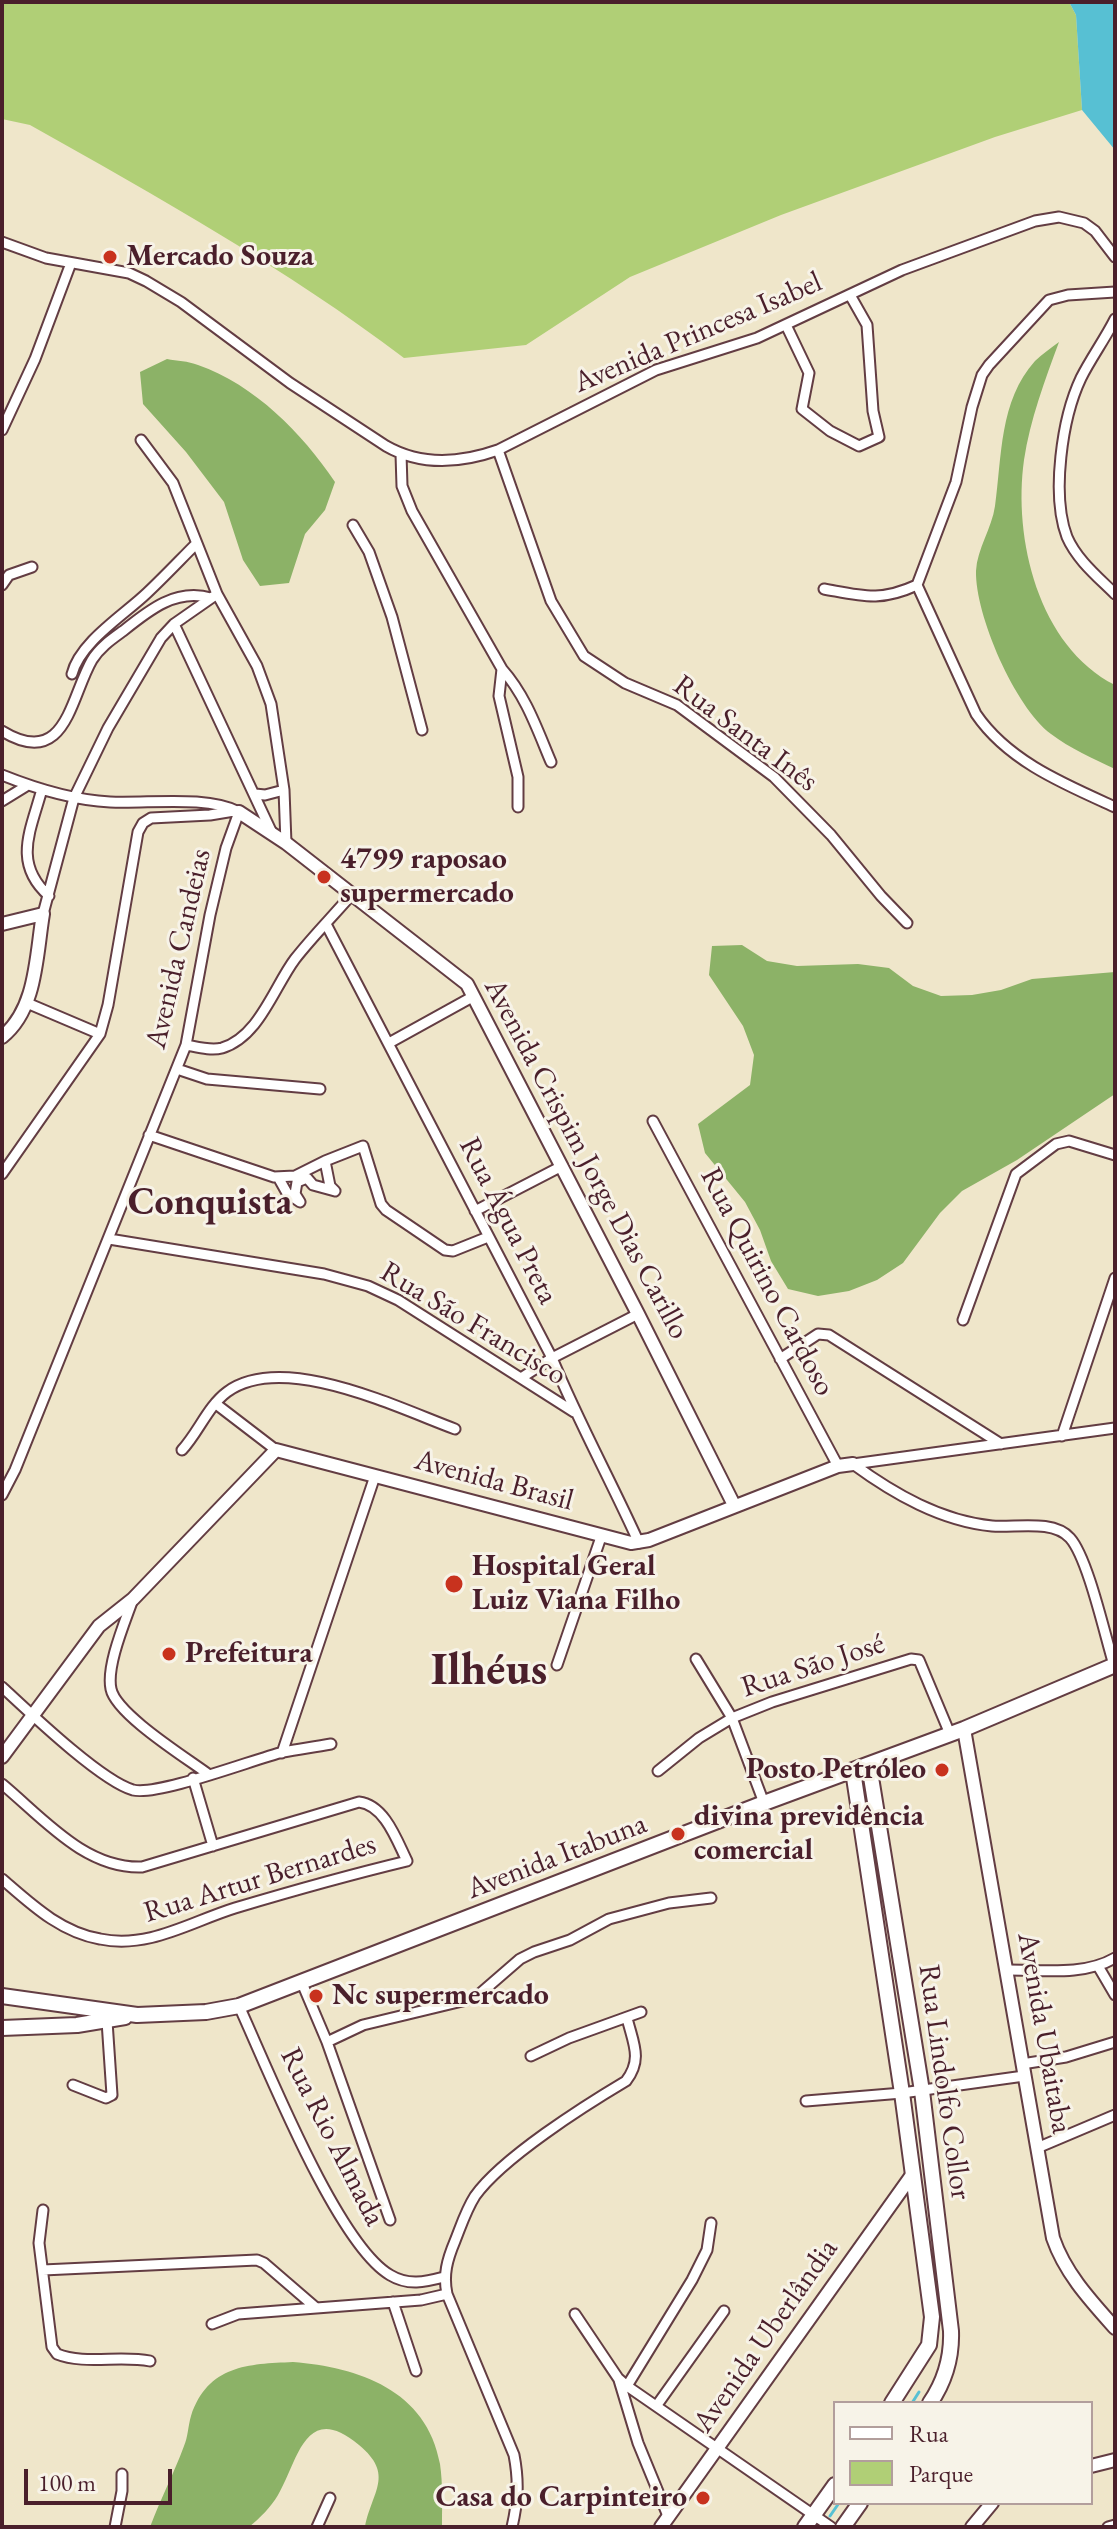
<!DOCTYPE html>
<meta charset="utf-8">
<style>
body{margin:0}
#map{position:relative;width:1117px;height:2529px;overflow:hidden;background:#efe6ca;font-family:"EB Garamond",serif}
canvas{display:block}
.frame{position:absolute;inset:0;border:4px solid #4a1f2b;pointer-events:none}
.legend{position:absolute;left:833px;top:2401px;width:260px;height:104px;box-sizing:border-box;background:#f7f3e8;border:2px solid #b29e9c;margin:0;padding:10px 14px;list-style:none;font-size:24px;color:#4a1f2b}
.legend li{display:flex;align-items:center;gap:16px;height:40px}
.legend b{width:40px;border:2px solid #b29e9c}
.scale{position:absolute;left:24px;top:2469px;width:148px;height:36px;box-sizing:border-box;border:4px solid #4a1f2b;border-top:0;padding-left:10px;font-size:24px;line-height:28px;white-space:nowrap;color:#4a1f2b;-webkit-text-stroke:6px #f7f3e8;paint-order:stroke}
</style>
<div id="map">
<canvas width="1117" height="2529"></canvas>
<div class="frame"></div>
<ul class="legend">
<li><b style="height:10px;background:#fff"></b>Rua</li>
<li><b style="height:22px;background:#b0cf76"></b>Parque</li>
</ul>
<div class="scale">100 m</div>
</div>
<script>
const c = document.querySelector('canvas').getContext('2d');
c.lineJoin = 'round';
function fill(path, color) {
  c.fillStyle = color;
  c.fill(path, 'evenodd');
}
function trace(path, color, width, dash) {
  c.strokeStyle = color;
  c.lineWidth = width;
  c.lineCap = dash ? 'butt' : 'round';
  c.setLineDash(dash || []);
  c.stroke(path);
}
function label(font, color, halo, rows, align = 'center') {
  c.font = font + ' "EB Garamond",serif';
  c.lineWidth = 6;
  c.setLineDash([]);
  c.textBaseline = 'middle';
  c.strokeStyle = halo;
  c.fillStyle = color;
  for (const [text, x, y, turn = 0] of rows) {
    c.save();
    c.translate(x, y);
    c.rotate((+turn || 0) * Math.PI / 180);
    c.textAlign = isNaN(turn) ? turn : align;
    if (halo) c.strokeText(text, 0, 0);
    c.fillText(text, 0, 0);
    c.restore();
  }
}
const green = new Path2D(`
 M2 2H1069L1076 15 1082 110 995 137 781 215 630 277 526 345 404 358C287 269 158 197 30 125L2 119Z`);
const forest = new Path2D(`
 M1059 342C1045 380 1030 420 1024 460 1013 538 1038 646 1115 685V769C1094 759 1069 748 1051 734 1015 707 975 615 976 571 977 549 992 528 995 506 1002 457 999 401 1035 361 1042 354 1051 348 1059 342Z
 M167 359C177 361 188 361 198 365 255 385 302 433 335 482L325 510 305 534 289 583 260 586 243 560 224 502 186 452 143 404 140 372Z
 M742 945 767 961 797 966 858 964 889 968 913 986 941 996 972 995 1001 990 1032 979 1115 972V1094L1017 1160 962 1191 940 1213 903 1263 877 1280 849 1291 818 1296 788 1289 771 1261 760 1230 745 1202 705 1153 698 1124 750 1085 754 1055 743 1026 709 975 712 946Z
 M293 2362C358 2367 427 2390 440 2464 443 2484 442 2507 442 2527H365C372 2491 395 2475 359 2445 305 2400 298 2461 278 2495 271 2507 260 2518 249 2527H150C160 2500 174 2473 184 2446 188 2437 188 2426 191 2416 208 2365 248 2364 293 2362Z`);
const water = new Path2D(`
 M1069 2H1115V150L1082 110 1076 15Z`);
const stream = new Path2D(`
 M912 2403 919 2392
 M830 2516 839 2503`);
const street = new Path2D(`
 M2 242 46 258 129 273 146 281 181 302 290 383 386 446C421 466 461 463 498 450L656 370 757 338 902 270 1035 221 1059 217 1084 223 1095 231 1115 257
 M1115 319C1105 339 1091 358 1081 378 1062 418 1051 495 1067 537 1077 560 1098 577 1115 594
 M786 325 809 373 802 409 830 431 859 446 879 437 873 411 867 325 850 295
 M2 430 35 359 71 263
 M141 440 173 483 217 594 257 666 271 704 284 790 286 843
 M498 450 551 601 584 656 625 683 677 705 774 777 831 835 881 896
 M401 454 402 486 412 511 502 669C526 696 537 729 551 762
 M353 525 369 552 392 617 422 730
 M2 585 9 575 32 567
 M917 585 956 482 972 407 982 375 989 365 1049 300 1068 295 1115 292
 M917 585 976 714C1008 761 1064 784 1115 807
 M824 589C863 596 880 602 917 585
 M174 624 272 833
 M502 669 499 696 518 777V807
 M72 674C80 642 124 615 147 593 164 577 180 560 196 544
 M2 731C66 770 70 698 92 660 100 647 112 639 123 631 149 610 176 588 211 598
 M2 775C37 789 72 800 110 802 148 804 206 795 239 812L226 848 210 915 186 1045 15 1470 2 1495
 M42 789C31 830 12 863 49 896
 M255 794 265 795 284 790
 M2 801 28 785
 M881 896 907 923
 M43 914 74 798 108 728 161 638 174 624 217 594
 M326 924 552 1358C578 1421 611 1481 639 1543
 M27 1003 100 1034
 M389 1043 474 996
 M186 1045C197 1047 211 1051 222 1048 259 1037 274 987 295 959 313 936 334 915 352 894
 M177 1069 207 1079 320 1089
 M653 1121 838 1466
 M149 1135 274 1177 295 1176 325 1161
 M2 1174 100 1034 108 1005 138 832 143 823 151 818 210 815 234 811
 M278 1177 287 1193 300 1202 295 1194 297 1182 307 1178 313 1185 335 1191 330 1186 325 1161 363 1146 381 1204 386 1210 445 1250 453 1251 488 1237
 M475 1211 562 1166
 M109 1239 324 1274 368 1286 398 1300 574 1412
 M963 1320 1016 1174 1056 1144 1069 1141 1115 1155
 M780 1359 818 1334 829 1335 1001 1444
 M521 1378 552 1358 638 1314
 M216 1404 276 1450
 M1062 1436 1115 1278
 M182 1450C198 1433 208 1406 227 1392 283 1351 398 1408 455 1429
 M853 1464C894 1494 941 1521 992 1526 1015 1528 1053 1519 1070 1538 1088 1558 1105 1636 1114 1665
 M853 1464 1115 1428
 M133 1599C125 1622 106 1666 111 1689 116 1714 185 1757 208 1774
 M696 1659 732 1718 764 1803
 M557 1665 601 1537
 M2 1687C29 1712 101 1781 133 1790 158 1796 252 1760 283 1752 299 1749 315 1747 331 1744
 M282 1753 375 1476
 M658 1771 699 1738 732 1718 772 1702 911 1659 919 1660 950 1734
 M193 1778 213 1846
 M2 1784C43 1818 85 1869 142 1867L359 1802C385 1805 397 1841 407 1861 349 1875 292 1891 235 1908 190 1922 149 1949 100 1939 60 1932 31 1904 2 1879
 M1098 1966 1115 1995
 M1008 1970C1043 1970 1084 1976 1115 1958
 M302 1983 327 2042 390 2220
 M239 2006C267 2067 337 2244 390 2275 408 2286 425 2282 444 2277
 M327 2042 363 2025 475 1998 520 1959 534 1952 570 1940 609 1919 669 1903 711 1898
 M531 2056 569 2038 641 2012
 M1022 2064 1066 2057 1115 2042
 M73 2085 106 2098 112 2095 107 2021
 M806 2101 902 2093 1024 2076
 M1037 2148 1115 2115
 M43 2210 39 2243 52 2347 57 2354C84 2365 120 2355 150 2361
 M43 2270 257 2260 264 2263 315 2307
 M393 2302 416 2371
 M575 2314 618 2378 627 2386 831 2527
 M212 2324 238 2314 421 2300 447 2294
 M619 2380 638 2443 668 2516
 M627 2386 692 2280 707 2250 711 2223
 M657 2405 724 2311
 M115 2527 122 2491V2474
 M317 2527 330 2498
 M512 2527C518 2501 519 2481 514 2455L447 2294C443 2275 447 2260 455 2241 461 2226 466 2210 475 2196 502 2158 584 2106 626 2081 643 2059 633 2043 627 2018
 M1108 2527 1115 2525`);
const secondary = new Path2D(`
 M239 812 286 843 467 984 638 1314 734 1505
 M2 924 43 914C36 955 37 1009 2 1037
 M964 1729 1053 2238C1065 2273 1090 2300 1115 2328
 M2 1757 99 1626 133 1599 276 1450 631 1543 649 1540 838 1466 853 1464
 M1091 2466 1115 2460
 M661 2527 912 2175
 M972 2527 992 2503`);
const primary = new Path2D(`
 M869 1765 922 2091 951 2331C952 2358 945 2381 930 2403
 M853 1771 902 2093 932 2317 929 2345 892 2403
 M2 1996 137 2015 206 2012 239 2006 764 1803 964 1729 1115 1665
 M2 2028 77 2025 125 2017
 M805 2527 835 2485
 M843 2527 860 2503`);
const markers = [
 [110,257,8,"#c8321e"],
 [324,877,8,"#c8321e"],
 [454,1584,10,"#c8321e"],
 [169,1654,8,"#c8321e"],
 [942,1770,8,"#c8321e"],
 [678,1834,8,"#c8321e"],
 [316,1996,8,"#c8321e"],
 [703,2498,8,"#c8321e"]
];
const poiNames = [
 ["Mercado Souza",126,257],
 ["4799 raposao",340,860],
 ["supermercado",340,894],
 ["Hospital Geral",472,1567],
 ["Luiz Viana Filho",472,1601],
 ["Prefeitura",185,1654],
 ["Posto Petróleo",926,1770,"right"],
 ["divina previdência",694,1817],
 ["comercial",694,1851],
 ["Nc supermercado",332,1996],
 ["Casa do Carpinteiro",687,2498,"right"]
];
const streetNames = [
 ["Avenida Princesa Isabel",698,333,-23],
 ["Rua Santa Inês",745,734,37],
 ["Avenida Candeias",179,949,-77],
 ["Avenida Crispim Jorge Dias Carillo",586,1159,62],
 ["Rua Água Preta",508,1221,63],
 ["Rua Quirino Cardoso",767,1282,62],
 ["Rua São Francisco",473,1324,31],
 ["Avenida Brasil",494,1481,15],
 ["Rua São José",813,1666,-18],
 ["Avenida Itabuna",557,1857,-21],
 ["Rua Artur Bernardes",260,1879,-17],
 ["Avenida Ubaitaba",1044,2033,80],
 ["Rua Lindolfo Collor",944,2082,82],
 ["Rua Rio Almada",332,2137,63],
 ["Avenida Uberlândia",766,2336,-55]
];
const districtNames = [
 ["Conquista",210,1204]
];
const townNames = [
 ["Ilhéus",489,1671]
];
fill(green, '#b0cf76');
fill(forest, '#8cb267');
fill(water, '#57c0d3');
trace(stream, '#57c0d3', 3);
trace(street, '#633d43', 13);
trace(secondary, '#633d43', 16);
trace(primary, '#633d43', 18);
trace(street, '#fff', 9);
trace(secondary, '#fff', 12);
trace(primary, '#fff', 14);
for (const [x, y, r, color] of markers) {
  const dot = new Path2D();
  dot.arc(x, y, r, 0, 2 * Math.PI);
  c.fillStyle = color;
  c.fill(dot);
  trace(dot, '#f7f3e8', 3);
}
label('bold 30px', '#4a1f2b', '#f7f3e8', poiNames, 'left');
label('30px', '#4a1f2b', '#f7f3e8', streetNames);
label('bold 38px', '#4a1f2b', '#f7f3e8', districtNames);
label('bold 46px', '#4a1f2b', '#f7f3e8', townNames);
</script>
